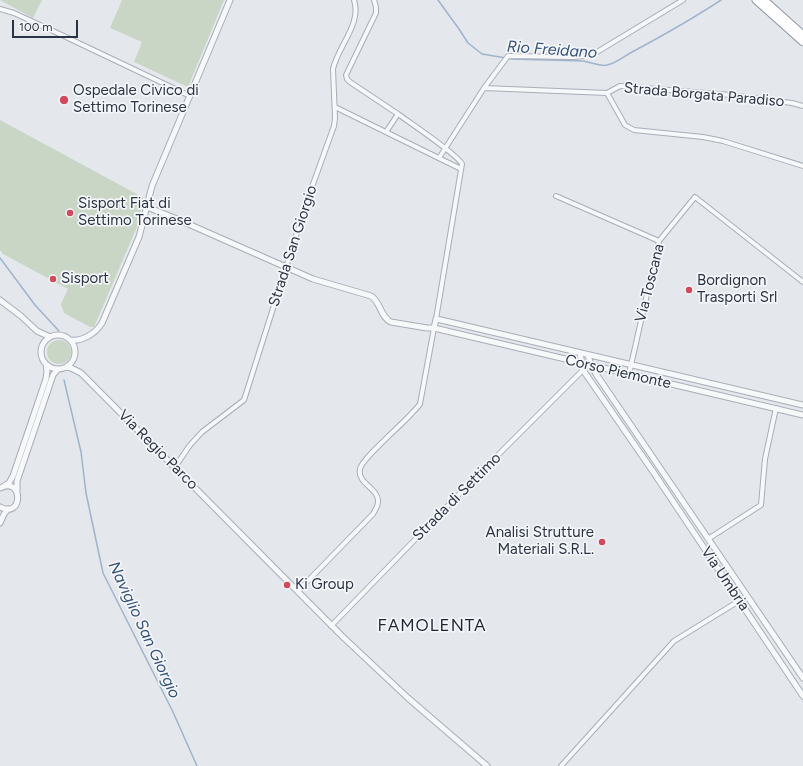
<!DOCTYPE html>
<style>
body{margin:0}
#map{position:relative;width:803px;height:766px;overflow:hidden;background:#e4e7ec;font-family:Figtree,sans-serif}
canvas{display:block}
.scale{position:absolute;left:12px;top:20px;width:66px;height:18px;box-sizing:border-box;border:2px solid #2b3445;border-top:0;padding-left:5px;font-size:12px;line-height:14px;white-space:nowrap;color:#2b3445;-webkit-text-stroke:3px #f4f6f9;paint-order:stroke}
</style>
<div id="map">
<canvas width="803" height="766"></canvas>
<div class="scale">100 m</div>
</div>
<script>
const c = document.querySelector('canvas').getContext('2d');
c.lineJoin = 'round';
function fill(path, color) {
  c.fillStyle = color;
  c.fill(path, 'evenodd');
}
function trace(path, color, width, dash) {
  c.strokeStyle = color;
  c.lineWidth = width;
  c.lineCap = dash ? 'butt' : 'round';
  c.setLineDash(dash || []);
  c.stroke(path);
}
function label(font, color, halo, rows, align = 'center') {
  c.font = font + ' Figtree,sans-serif';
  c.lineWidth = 3.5;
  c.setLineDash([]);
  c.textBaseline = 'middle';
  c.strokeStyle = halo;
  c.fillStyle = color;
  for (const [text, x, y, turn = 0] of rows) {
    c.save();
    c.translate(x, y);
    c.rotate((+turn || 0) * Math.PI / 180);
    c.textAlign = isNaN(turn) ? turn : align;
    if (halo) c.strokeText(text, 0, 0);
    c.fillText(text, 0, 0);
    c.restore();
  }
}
const green = new Path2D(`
 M0 0H42L33 18Z
 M122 0H224L188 87 134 62 142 42 110 28Z
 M0 120 144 198 137 227 94 327H90L64 313 61 304 68 289 3 254 0 250Z
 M47 352a12 12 0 1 1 24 0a12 12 0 1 1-24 0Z`);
const stream = new Path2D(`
 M438 0 459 29 468 43 482 54 512 59 583 61C590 62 602 67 607 65 617 63 624 56 632 52 662 36 692 19 721 0
 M0 258 35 305 59 331
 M64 380 81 452 86 493 103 573 173 712 197 766`);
const minor = new Path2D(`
 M374 0 376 7V13L346 75 347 79 350 82 398 114
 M0 9 14 13 66 37 190 96
 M484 88 508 56 573 57 584 56 597 52 683 0
 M607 93 625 125 634 130 703 137 723 141 803 166
 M335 107 461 169
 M386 132 398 114C410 123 457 154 462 164L436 319
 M439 158 484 88 607 93 620 86 731 95 792 103 803 106
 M556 196 659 241
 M629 374 659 241 695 197 803 282
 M175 467 190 445 202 432 244 400 308 198 334 126 335 118 333 69C338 46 362 24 354 0
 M708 539 761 505 765 459 776 408
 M298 591 373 514C375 510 378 506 378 502 379 488 357 484 360 469 362 458 403 424 412 413 415 410 418 407 420 404L434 328
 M331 626 469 484 583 370
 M561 766 674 641 747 596`);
const tertiary = new Path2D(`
 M147 207 177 219 313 279 371 296C381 302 380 317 391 322L427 328H434L803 415
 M0 300 21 316 37 331 50 337
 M434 328 436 319 441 320 803 405
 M41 352a17 17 0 1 1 34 0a17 17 0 1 1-34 0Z
 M70 340C82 342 96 333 102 323L139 237 152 186 230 0
 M580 353 583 370 654 473 803 696
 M588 355 591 365 596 374 803 678
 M66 367 71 368 81 373 343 637 408 698 487 766
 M4 486 9 483 13 476 46 379 47 371 46 364
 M0 488C24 476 23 520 0 507
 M17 493V481L53 375 58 369
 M0 523 4 514 8 509`);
const trunk = new Path2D(`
 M756 0 803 42
 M764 0 803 35`);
const markers = [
 [64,100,5,"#d1495b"],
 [70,213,4,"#d1495b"],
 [53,279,4,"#d1495b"],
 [689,290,4,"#d1495b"],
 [602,542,4,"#d1495b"],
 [287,585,4,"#d1495b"]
];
const poiNames = [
 ["Ospedale Civico di",73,91],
 ["Settimo Torinese",73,108],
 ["Sisport Fiat di",78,204],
 ["Settimo Torinese",78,221],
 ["Sisport",61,279],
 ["Bordignon",697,281],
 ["Trasporti Srl",697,298],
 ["Analisi Strutture",594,533,"right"],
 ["Materiali S.R.L.",594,550,"right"],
 ["Ki Group",295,585]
];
const streetNames = [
 ["Strada Borgata Paradiso",704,95,5],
 ["Strada San Giorgio",293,246,-72],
 ["Via Toscana",650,283,-76],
 ["Corso Piemonte",618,372,13],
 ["Via Regio Parco",158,450,45],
 ["Strada di Settimo",457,497,-45],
 ["Via Umbria",725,579,56]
];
const waterNames = [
 ["Rio Freidano",552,50,4],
 ["Naviglio San Giorgio",144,630,65]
];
const quarterNames = [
 ["FAMOLENTA",432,626]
];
fill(green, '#c9d6c5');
trace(stream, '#9fb4cc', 1.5);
trace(minor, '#a9aeb7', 6);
trace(tertiary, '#a9aeb7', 7);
trace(trunk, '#8b94a3', 9);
trace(minor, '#f7f8fa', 4);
trace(tertiary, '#f7f8fa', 5);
trace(trunk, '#fff', 7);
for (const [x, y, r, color] of markers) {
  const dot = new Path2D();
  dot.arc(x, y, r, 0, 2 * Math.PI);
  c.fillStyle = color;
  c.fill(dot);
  trace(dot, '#f4f6f9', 1.5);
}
label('15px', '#2b3445', '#f4f6f9', poiNames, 'left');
label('15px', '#2b3445', '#f4f6f9', streetNames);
label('italic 16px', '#34527a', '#f4f6f9', waterNames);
c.letterSpacing = '1px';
label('17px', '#1d2536', '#f4f6f9', quarterNames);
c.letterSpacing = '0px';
</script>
